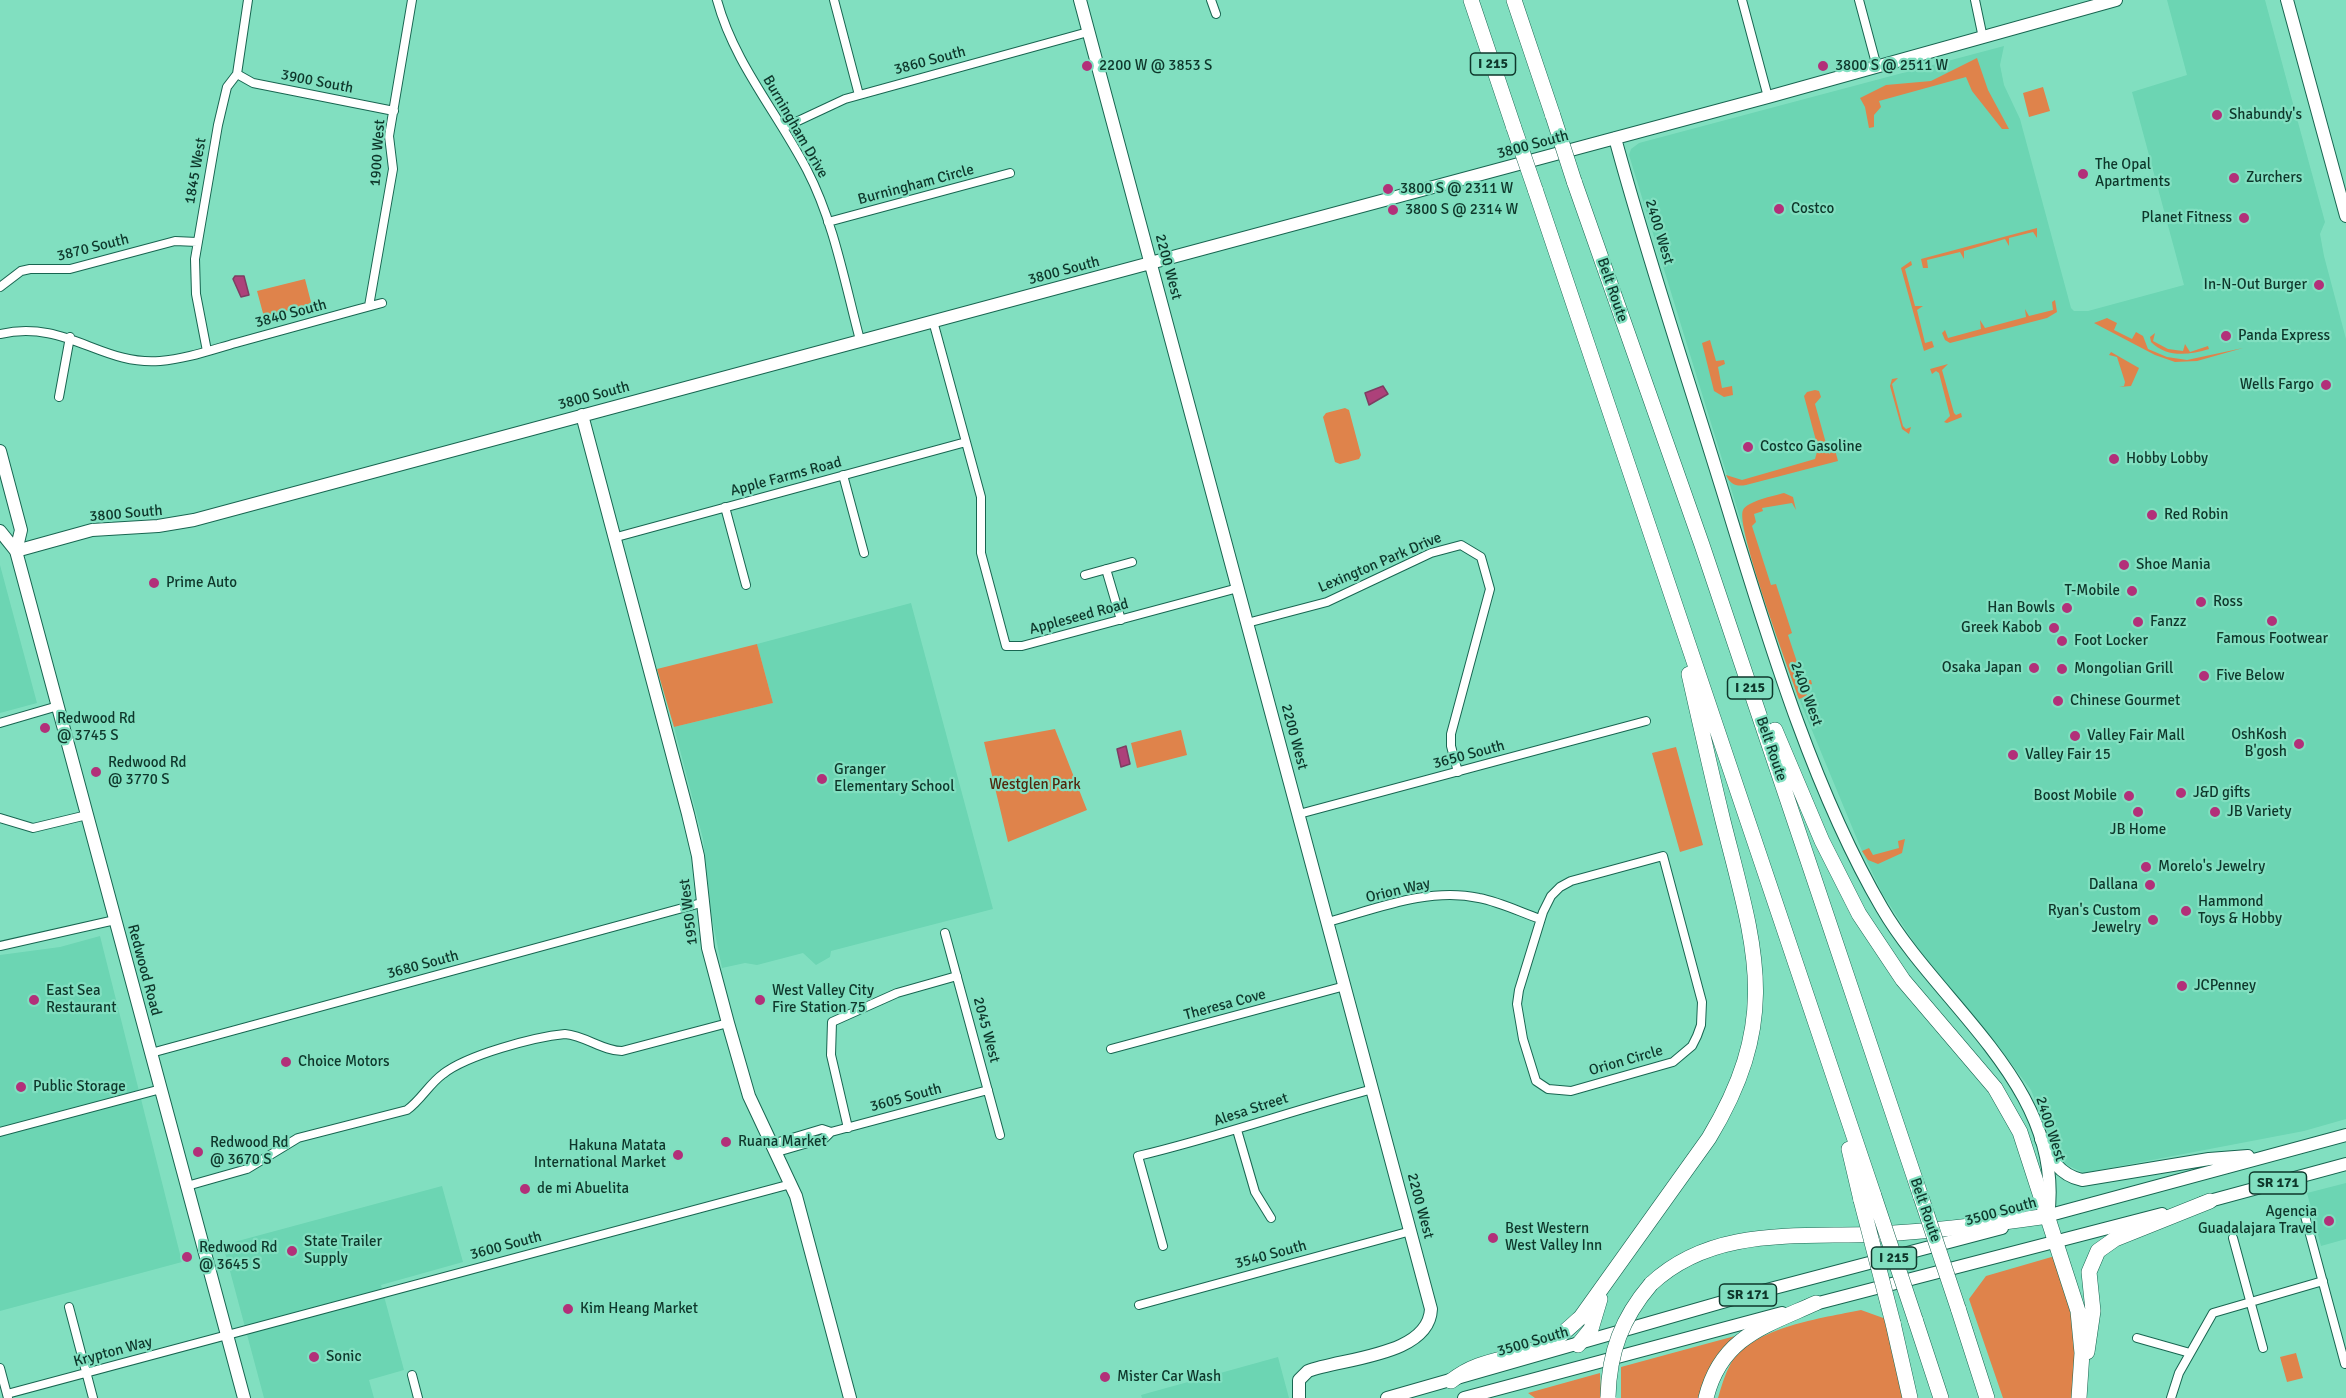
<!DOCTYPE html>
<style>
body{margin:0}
canvas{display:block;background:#81dfc0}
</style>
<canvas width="2346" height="1398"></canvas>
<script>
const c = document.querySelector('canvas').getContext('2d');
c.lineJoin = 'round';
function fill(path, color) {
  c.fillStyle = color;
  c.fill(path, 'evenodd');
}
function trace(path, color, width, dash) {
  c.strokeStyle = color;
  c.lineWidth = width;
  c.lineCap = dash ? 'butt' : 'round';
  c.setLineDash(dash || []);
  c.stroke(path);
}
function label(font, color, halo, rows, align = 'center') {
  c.font = font + ' Signika,sans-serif';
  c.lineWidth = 4.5;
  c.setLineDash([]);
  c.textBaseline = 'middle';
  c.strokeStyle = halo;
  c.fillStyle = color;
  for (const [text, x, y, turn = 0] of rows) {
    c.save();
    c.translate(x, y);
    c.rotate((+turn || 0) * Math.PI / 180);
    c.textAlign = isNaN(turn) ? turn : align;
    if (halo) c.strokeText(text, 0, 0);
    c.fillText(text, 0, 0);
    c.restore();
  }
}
const built = new Path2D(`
 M2167 0H2265L2325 222 2320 234 2324 256 2346 339V1119L2304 1131 2084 1173 2065 1164 2052 1143 2031 1090 1990 1035 1926 961 1882 893 1862 851 1799 699 1766 603 1629 155 1631 149 1639 143 2004 46 2000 65 2004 85 2020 119 2071 308 2074 311H2088L2184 285 2132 92 2187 75Z
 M0 565 37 703 0 713Z
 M911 603 993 909 831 951 830 957 816 965 803 953 757 965 745 963 722 968 711 914 703 839 674 727 773 703 757 644Z
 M100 936 182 1262 0 1311V955L60 947Z
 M2346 1183V1239L2321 1246 2307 1193Z
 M442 1186 463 1262 381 1285 404 1370 369 1380 374 1398H264L223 1245Z
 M1278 1357 1289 1398H1142L1141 1395Z`);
const green = new Path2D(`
 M1977 58 1988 90 2009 129H2002L1972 91 1966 77 1879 101 1881 107 1874 115V127L1869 128 1865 107 1860 98 1886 85 1931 81Z
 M2043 87 2050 111 2029 117 2023 93Z
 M2037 228V238L2033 232 2009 238V246L2005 239 1964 251V259L1960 252 1927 260 1928 268H1923L1921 259Z
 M1911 261 1912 265 1905 269 1915 306H1923L1917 310 1925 343 1932 341 1934 347 1924 351 1901 268Z
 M305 279 311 302 309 305 264 317 257 291Z
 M2055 300 2057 312 2047 318 1950 343 1945 340 1942 333 1945 330 1948 338 1981 329 1980 320 1985 328 2026 317 2025 309 2029 316 2053 310 2052 302Z
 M2107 318 2117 323 2114 330 2132 339 2136 332 2143 336 2148 349 2167 357 2187 360 2243 348 2197 361 2175 362 2155 355 2094 323Z
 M2155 333 2153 341 2168 349 2183 351 2185 344 2190 352 2208 346 2209 349C2189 355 2167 358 2151 342L2150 337Z
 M1710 340 1716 361 1724 360 1725 364 1718 367 1722 388 1732 386 1733 395 1724 397 1714 391 1702 343Z
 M2111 352 2139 368 2131 386 2119 387 2124 386 2125 382 2117 357 2109 355Z
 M1948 364 1942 370 1954 413 1956 415 1961 413 1962 417 1947 423 1944 422 1950 416 1939 373 1936 371 1932 374 1930 369Z
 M1898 378 1892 384 1903 426 1906 429 1911 427 1909 434 1902 429 1890 386 1892 379Z
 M1815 390 1819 391 1821 397 1815 404 1829 454 1835 450 1838 461 1746 485C1736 487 1730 484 1726 475L1742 480 1815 459 1818 448 1804 396 1807 392Z
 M1345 408 1349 410 1361 455 1359 459 1340 464 1335 462 1323 417 1326 413Z
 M1784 493 1793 497 1796 510 1792 503 1762 508 1763 511 1754 514 1756 522 1752 526 1771 585 1776 584 1792 633 1788 635 1803 680H1811L1812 684 1805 687 1807 696 1799 699C1790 673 1735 526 1743 510 1748 501 1773 496 1784 493Z
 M757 644 773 703 674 727 657 669Z
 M1055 729 1087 810 1008 842 984 742Z
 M1181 730 1187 755 1137 768 1131 743Z
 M1676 747 1703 845 1680 852 1652 753Z
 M1905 839 1902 853 1878 864 1868 860 1862 851 1869 848 1873 855 1899 848 1898 841Z
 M2055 1256 2078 1338 2074 1398H2003L1969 1299 1986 1276Z
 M1861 1310 1886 1319 1905 1398H1718C1721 1387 1725 1374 1731 1363 1753 1327 1823 1318 1861 1310Z
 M1735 1336 1705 1377 1701 1398H1621V1367Z
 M2296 1353 2303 1378 2287 1382 2280 1357Z
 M1600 1373 1601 1398H1535L1528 1393Z`);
const water = new Path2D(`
 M235 276H244L249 295 241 297 233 279Z
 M1383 386 1388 394 1369 405 1365 393Z
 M1126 746 1130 764 1121 767 1117 749Z`);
const street = new Path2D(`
 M717 0C734 63 777 112 807 170 834 222 845 284 860 340
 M834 0 859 95
 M1211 0 1216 14
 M1742 0 1768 97
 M1859 0 1877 67
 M1975 0 1983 38
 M237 74 253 83 394 111
 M783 128 845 99 1088 32
 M828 222 1010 173
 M0 287 21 271 30 269H70L175 241 197 242
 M369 306 393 169 389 136 412 0
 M933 321 981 497V553L1006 646H1022L1238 588
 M0 334C66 319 101 366 160 361 186 359 211 350 236 343 284 330 333 316 382 303
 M207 351 196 294 195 259 218 125 227 87 237 74 248 0
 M59 397 70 337
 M843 475 864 553
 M725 507 746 585
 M613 538 966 442
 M1106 569 1121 620
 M1085 575 1132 562
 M1247 623 1327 602 1431 553 1461 545 1481 557 1490 589 1451 734V746L1458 772
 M0 723 58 706
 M1299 814 1646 721
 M0 818 33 828 87 815
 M1663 856 1702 1002 1701 1025 1697 1036 1692 1046 1673 1062 1571 1091 1548 1089 1536 1081 1523 1039 1517 1004 1519 990 1543 912 1551 896 1560 887 1571 881Z
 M1328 922C1376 909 1428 887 1479 898 1500 902 1520 912 1540 919
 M945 933 1000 1135
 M0 946 115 920
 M1111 1049 1345 986
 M151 1053 701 903
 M848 1128 831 1055 832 1022 897 993 957 976
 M1237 1130 1255 1192 1271 1218
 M0 1132 161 1089
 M772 1144 822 1129 831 1132
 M777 1152 825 1138 831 1132 988 1090
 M187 1186 247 1169 298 1138 407 1110C421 1100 429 1084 443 1074 467 1055 534 1037 565 1034 586 1036 603 1051 622 1051L728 1023
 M2305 1216 2345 1364
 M2233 1238 2263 1348
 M1163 1246 1138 1156C1218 1137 1294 1110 1373 1089
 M1139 1305 1411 1231
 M69 1307 93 1398
 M2137 1338 2190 1353
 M0 1368 8 1398
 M412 1375 418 1398
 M7 1394 791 1184
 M2171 1398 2179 1373 2213 1313 2323 1281`);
const secondary = new Path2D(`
 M1080 0 1431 1309C1429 1356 1343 1358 1308 1371L1299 1380V1398
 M2287 0 2346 216
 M1615 138C1647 256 1686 372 1722 489 1764 625 1810 785 1882 908 1939 1006 2066 1088 2048 1216
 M582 415 688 814 698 856 708 948 728 1023 749 1096 796 1196 850 1398
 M16 551 92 530 158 526 194 520 1768 97 2116 0`);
const primary = new Path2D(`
 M0 451 21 530 16 551
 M0 531 16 551 244 1398
 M2041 1139C2050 1158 2059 1175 2082 1180L2209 1159 2248 1156
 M2202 1203 2346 1164
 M2039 1218 2346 1135
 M1807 1306 2162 1214
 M1387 1398 1740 1297 2002 1228
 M1464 1398 1782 1313`);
const highway = new Path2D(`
 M1471 0 1514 128
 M1514 0 1553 116
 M1574 181 1702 545 1921 1197
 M1535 189 1874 1196
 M1775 730 1822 841 1859 914 1903 980 1995 1088 2020 1132 2078 1311 2082 1353 2079 1398
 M1849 1149 1861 1200
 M1651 1284C1714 1225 1801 1238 1880 1234 1936 1231 1992 1224 2048 1216
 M1958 1308 1987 1398
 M1915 1319 1941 1398
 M1893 1323 1910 1398
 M1578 1345 1591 1329 1600 1299
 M2087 1352 2093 1311 2089 1272 2098 1251 2115 1239 2210 1201
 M1451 1381C1480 1358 1507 1361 1539 1348 1556 1341 1569 1328 1581 1317L1709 1138C1782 1017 1755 948 1723 821 1711 772 1700 723 1689 674
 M1706 1398C1721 1337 1765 1326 1816 1303`);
const highwayBridge = new Path2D(`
 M1553 116 1574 181
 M1514 128 1535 189
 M1874 1196 1915 1319
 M1921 1197 1958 1308
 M1861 1200 1893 1323
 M1608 1397C1609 1352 1622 1318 1651 1284`);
const markers = [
 [1087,66,6,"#b23079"],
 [1823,66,6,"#b23079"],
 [2217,115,6,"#b23079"],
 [2083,174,6,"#b23079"],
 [2234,178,6,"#b23079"],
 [1388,189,6,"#b23079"],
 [1779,209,6,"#b23079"],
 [1393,210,6,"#b23079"],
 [2244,218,6,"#b23079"],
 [2319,285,6,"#b23079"],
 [2226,336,6,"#b23079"],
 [2326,385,6,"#b23079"],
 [1748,447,6,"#b23079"],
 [2114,459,6,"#b23079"],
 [2152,515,6,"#b23079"],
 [2124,565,6,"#b23079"],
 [154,583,6,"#b23079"],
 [2132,591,6,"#b23079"],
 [2201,602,6,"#b23079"],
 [2067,608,6,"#b23079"],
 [2272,621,6,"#b23079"],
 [2138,622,6,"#b23079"],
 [2054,628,6,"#b23079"],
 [2062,641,6,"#b23079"],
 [2034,668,6,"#b23079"],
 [2062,669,6,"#b23079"],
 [2204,676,6,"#b23079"],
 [2058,701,6,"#b23079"],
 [45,728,6,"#b23079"],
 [2075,736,6,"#b23079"],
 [2299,744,6,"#b23079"],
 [2013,755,6,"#b23079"],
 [96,772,6,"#b23079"],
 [822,779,6,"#b23079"],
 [2181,793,6,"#b23079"],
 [2129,796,6,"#b23079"],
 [2138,812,6,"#b23079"],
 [2215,812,6,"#b23079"],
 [2146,867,6,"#b23079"],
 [2150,885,6,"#b23079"],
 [2186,911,6,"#b23079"],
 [2153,920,6,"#b23079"],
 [2182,986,6,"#b23079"],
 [34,1000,6,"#b23079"],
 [760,1000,6,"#b23079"],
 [286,1062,6,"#b23079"],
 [21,1087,6,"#b23079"],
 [726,1142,6,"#b23079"],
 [198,1152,6,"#b23079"],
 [678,1155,6,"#b23079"],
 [525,1189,6,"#b23079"],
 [2329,1221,6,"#b23079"],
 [1493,1238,6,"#b23079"],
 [292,1251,6,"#b23079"],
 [187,1257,6,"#b23079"],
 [568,1309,6,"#b23079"],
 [314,1357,6,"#b23079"],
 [1105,1377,6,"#b23079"]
];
const shields = [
 [1493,64,45],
 [1750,688,45],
 [2278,1183,57],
 [1894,1258,45],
 [1748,1295,57]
];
const shieldNames = [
 ["I 215",1493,64],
 ["I 215",1750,688],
 ["SR 171",2278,1183],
 ["I 215",1894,1258],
 ["SR 171",1748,1295]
];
const streetNames = [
 ["3860 South",930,61,-15],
 ["3900 South",317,82,11],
 ["Burningham Drive",795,127,60],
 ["3800 South",1533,145,-15],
 ["1900 West",378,153,-86],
 ["1845 West",196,171,-80],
 ["Burningham Circle",916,185,-15],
 ["2400 West",1659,232,73],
 ["3870 South",93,248,-14],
 ["2200 West",1168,267,75],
 ["3800 South",1064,271,-15],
 ["Belt Route",1612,290,71],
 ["3840 South",291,314,-15],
 ["3800 South",594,396,-15],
 ["Apple Farms Road",786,477,-15],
 ["3800 South",126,514,-5],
 ["Lexington Park Drive",1380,563,-23],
 ["Appleseed Road",1079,617,-15],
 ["2400 West",1806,694,70],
 ["2200 West",1294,737,75],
 ["Belt Route",1771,749,71],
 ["3650 South",1469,755,-15],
 ["Orion Way",1398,891,-13],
 ["1950 West",689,912,-97],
 ["3680 South",423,965,-15],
 ["Redwood Road",144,970,75],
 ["Theresa Cove",1225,1005,-15],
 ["2045 West",986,1030,75],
 ["Orion Circle",1626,1061,-16],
 ["3605 South",906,1098,-15],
 ["Alesa Street",1251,1110,-18],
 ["2400 West",2050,1129,72],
 ["2200 West",1420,1206,75],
 ["Belt Route",1925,1210,71],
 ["3500 South",2001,1212,-15],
 ["3600 South",506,1246,-15],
 ["3540 South",1271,1255,-15],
 ["3500 South",1533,1342,-16],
 ["Krypton Way",113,1352,-15]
];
const poiNames = [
 ["2200 W @ 3853 S",1099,66],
 ["3800 S @ 2511 W",1835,66],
 ["Shabundy's",2229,115],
 ["The Opal",2095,165],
 ["Apartments",2095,182],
 ["Zurchers",2246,178],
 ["3800 S @ 2311 W",1400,189],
 ["Costco",1791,209],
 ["3800 S @ 2314 W",1405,210],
 ["Planet Fitness",2232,218,"right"],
 ["In-N-Out Burger",2307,285,"right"],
 ["Panda Express",2238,336],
 ["Wells Fargo",2314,385,"right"],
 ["Costco Gasoline",1760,447],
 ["Hobby Lobby",2126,459],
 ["Red Robin",2164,515],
 ["Shoe Mania",2136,565],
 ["Prime Auto",166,583],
 ["T-Mobile",2120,591,"right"],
 ["Ross",2213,602],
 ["Han Bowls",2055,608,"right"],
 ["Fanzz",2150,622],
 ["Greek Kabob",2042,628,"right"],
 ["Famous Footwear",2272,639,"center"],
 ["Foot Locker",2074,641],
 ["Osaka Japan",2022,668,"right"],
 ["Mongolian Grill",2074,669],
 ["Five Below",2216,676],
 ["Chinese Gourmet",2070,701],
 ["Redwood Rd",57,719],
 ["@ 3745 S",57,736],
 ["OshKosh",2287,735,"right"],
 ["B'gosh",2287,752,"right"],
 ["Valley Fair Mall",2087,736],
 ["Valley Fair 15",2025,755],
 ["Redwood Rd",108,763],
 ["@ 3770 S",108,780],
 ["Granger",834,770],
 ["Elementary School",834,787],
 ["J&D gifts",2193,793],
 ["Boost Mobile",2117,796,"right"],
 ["JB Variety",2227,812],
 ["JB Home",2138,830,"center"],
 ["Morelo's Jewelry",2158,867],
 ["Dallana",2138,885,"right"],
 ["Hammond",2198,902],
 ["Toys & Hobby",2198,919],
 ["Ryan's Custom",2141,911,"right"],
 ["Jewelry",2141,928,"right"],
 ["JCPenney",2194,986],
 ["East Sea",46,991],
 ["Restaurant",46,1008],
 ["West Valley City",772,991],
 ["Fire Station 75",772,1008],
 ["Choice Motors",298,1062],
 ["Public Storage",33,1087],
 ["Ruana Market",738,1142],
 ["Redwood Rd",210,1143],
 ["@ 3670 S",210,1160],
 ["Hakuna Matata",666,1146,"right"],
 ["International Market",666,1163,"right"],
 ["de mi Abuelita",537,1189],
 ["Agencia",2317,1212,"right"],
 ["Guadalajara Travel",2317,1229,"right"],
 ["Best Western",1505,1229],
 ["West Valley Inn",1505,1246],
 ["State Trailer",304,1242],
 ["Supply",304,1259],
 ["Redwood Rd",199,1248],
 ["@ 3645 S",199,1265],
 ["Kim Heang Market",580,1309],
 ["Sonic",326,1357],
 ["Mister Car Wash",1117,1377]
];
const parkNames = [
 ["Westglen Park",1035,785]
];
fill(built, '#6cd5b3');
fill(green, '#df834b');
fill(water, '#ad417a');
trace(water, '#7d3e62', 1.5);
trace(street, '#186651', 10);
trace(secondary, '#186651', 14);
trace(primary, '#186651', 14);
trace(highway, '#186651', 16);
trace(street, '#fff', 8);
trace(secondary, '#fff', 12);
trace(primary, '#fff', 12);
trace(highway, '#fff', 15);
trace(highwayBridge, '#186651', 16, []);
trace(highwayBridge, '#fff', 15);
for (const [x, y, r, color] of markers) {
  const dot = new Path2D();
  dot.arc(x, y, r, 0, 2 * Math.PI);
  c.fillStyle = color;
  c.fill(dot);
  trace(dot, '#81dfc0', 2);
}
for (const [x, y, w] of shields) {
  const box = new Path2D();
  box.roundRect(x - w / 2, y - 11, w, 22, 4.5);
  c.fillStyle = '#81dfc0';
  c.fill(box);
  trace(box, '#0e372b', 1.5);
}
label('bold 14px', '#0e372b', null, shieldNames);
label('15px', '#0e372b', '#81dfc0', streetNames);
label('15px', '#0e372b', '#81dfc0', poiNames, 'left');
label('15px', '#51270c', '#81dfc0', parkNames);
</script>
